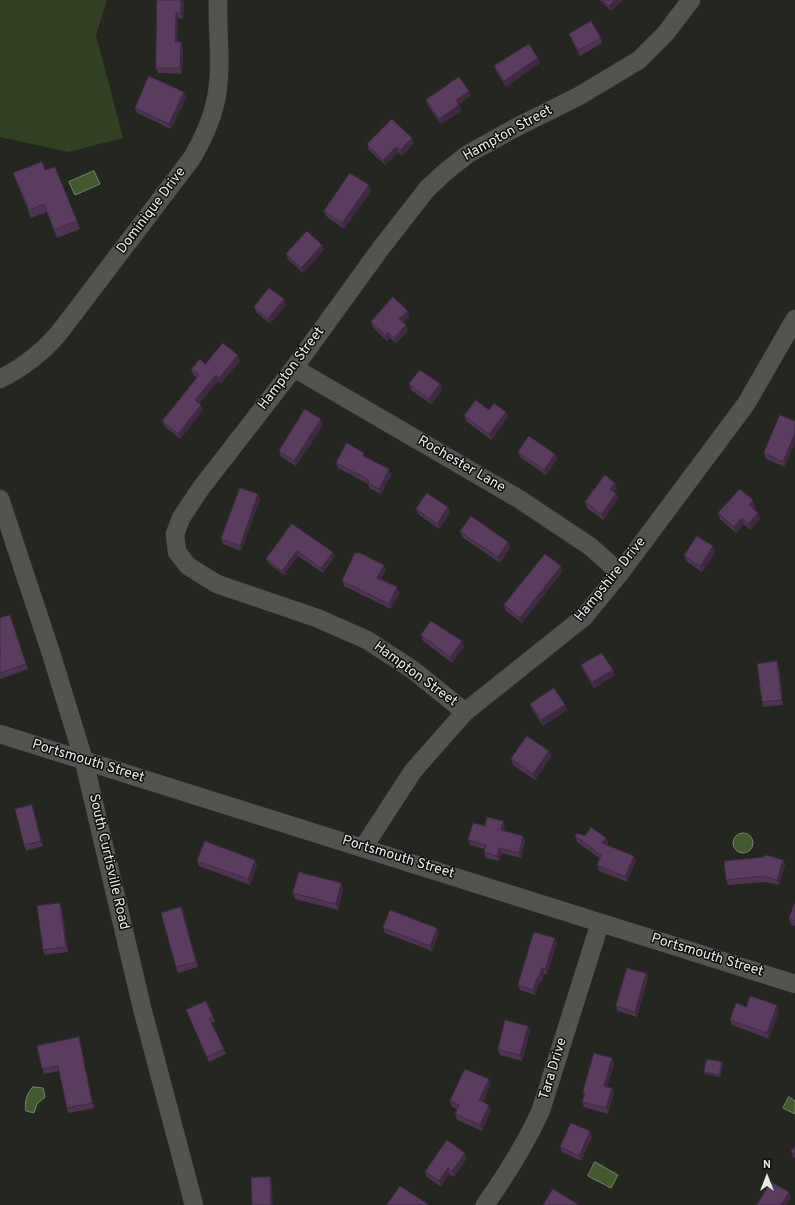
<!DOCTYPE html>
<style>
body{margin:0}
#map{position:relative;width:795px;height:1205px;overflow:hidden;background:#232720;font-family:Overpass,sans-serif}
canvas{display:block}
.north{position:absolute;left:747px;top:1157px;width:40px;height:40px;-webkit-text-stroke:3px #0d0f0c;paint-order:stroke;rotate:0deg;font-size:11px;font-weight:700;line-height:16px;text-align:center;color:#e8eae6}
.north::after{content:'';display:block;margin:auto;width:14px;height:18px;background:#e8eae6;clip-path:polygon(50% 0,100% 100%,50% 72%,0 100%)}
</style>
<div id="map">
<canvas width="795" height="1205"></canvas>
<div class="north">N</div>
</div>
<script>
const c = document.querySelector('canvas').getContext('2d');
c.lineJoin = 'round';
function fill(path, color) {
  c.fillStyle = color;
  c.fill(path, 'evenodd');
}
function trace(path, color, width, dash) {
  c.strokeStyle = color;
  c.lineWidth = width;
  c.lineCap = dash ? 'butt' : 'round';
  c.setLineDash(dash || []);
  c.stroke(path);
}
function label(font, color, halo, rows, align = 'center') {
  c.font = font + ' Overpass,sans-serif';
  c.lineWidth = 3;
  c.setLineDash([]);
  c.textBaseline = 'middle';
  c.strokeStyle = halo;
  c.fillStyle = color;
  for (const [text, x, y, turn = 0] of rows) {
    c.save();
    c.translate(x, y);
    c.rotate((+turn || 0) * Math.PI / 180);
    c.textAlign = isNaN(turn) ? turn : align;
    if (halo) c.strokeText(text, 0, 0);
    c.fillText(text, 0, 0);
    c.restore();
  }
}
const green = new Path2D(`
 M0 0H107L96 35 123 138 68 152 0 137Z`);
const water = new Path2D(`
 M94 171 100 184 75 195 69 182Z
 M733 843a10 10 0 1 1 20 0a10 10 0 1 1-20 0Z
 M33 1087 43 1088 45 1097 37 1104 34 1113 26 1111C24 1102 27 1093 33 1087Z
 M789 1097 795 1101V1114L783 1108Z
 M595 1162 618 1175 611 1188 588 1176Z`);
const minor = new Path2D(`
 M294 368 519 499 591 547 620 573
 M0 379C24 367 42 353 59 333L192 158C202 141 210 124 215 104 223 71 217 34 218 0
 M0 499 51 653 84 761 142 1008 194 1205
 M465 712 413 670 367 640 317 618 217 584 188 566 177 552 175 534 181 518 201 488 294 368 381 248 427 189 444 173 468 154 513 129 579 96 639 60 665 34 691 0
 M0 734 795 984
 M363 848 413 771 465 712 584 617 620 573 746 404 795 319
 M485 1205C506 1175 526 1144 541 1110L600 923`);
const wall = new Path2D(`
 M157 0H184L183 19 178 18 177 42H181L183 48 182 74 158 73 156 68Z
 M600 0H623L611 11Z
 M569 34 601 38 602 43 580 56 571 39Z
 M540 63 506 87 496 71 494 66Z
 M469 91 471 96 459 104 461 111 441 124 428 106 426 100Z
 M186 98 171 129 137 113 135 108Z
 M412 138 414 143 402 156 398 152 385 165 369 150 367 144Z
 M45 170 77 221 80 229 57 238 47 212 31 218 13 173Z
 M369 185 371 191 344 229 326 216 324 211Z
 M322 245 324 250 303 273 288 259 286 254Z
 M284 299 286 305 270 324 256 312 254 307Z
 M408 311 409 316 403 323 406 325 408 331 396 343 390 338 387 341 373 327 371 322Z
 M240 361 221 383 218 381 199 403 203 410 180 439 164 426 162 421 197 378 193 374 191 369 205 364Z
 M409 384H440L442 390 431 404 411 390Z
 M489 410 506 412 508 417 491 440 466 421 464 416Z
 M780 415 785 467 766 459 764 453Z
 M323 425 296 466 281 457 279 451Z
 M518 452 555 454 557 459 546 475 520 457Z
 M366 457 389 469 391 475 381 494 369 488 368 484 338 468 336 463Z
 M615 483 617 488 614 492 616 494 618 499 603 520 587 508 585 502Z
 M260 499 241 551 223 544 221 539Z
 M755 506 753 508 760 519 750 530 744 524 736 533 720 519 718 513Z
 M448 507 450 513 439 529 418 514 416 509Z
 M292 524 335 556 323 573 298 556 284 575 268 563 266 559Z
 M460 532 508 542 510 548 500 563 462 537Z
 M715 552 702 572 686 561 684 556Z
 M386 570 381 579 397 587 399 593 391 609 344 586 342 581Z
 M562 572 522 623 506 611 504 605Z
 M10 615 28 669 0 679V655L1 654Z
 M421 635 462 641 464 647 452 663 423 641Z
 M581 665 613 670 615 675 594 688 583 670Z
 M779 667 783 705 763 707 762 702Z
 M530 704 567 710 543 726 532 709Z
 M551 757 535 780 513 765 511 759Z
 M33 810 43 846 26 851 24 845Z
 M485 826 505 827 504 831 523 836 525 841 521 858 501 853 499 861 486 858 484 852 485 849 470 845 468 840Z
 M575 836H585L608 843 607 845 636 861 627 882 599 871 597 865 599 858 577 842Z
 M783 860 785 865 779 885 765 882 728 885 726 880Z
 M197 861 257 865 250 885 199 866Z
 M341 883 343 889 338 910 295 899 293 893Z
 M795 902V926L791 924 789 919Z
 M60 903 62 909 68 952 45 955 43 950Z
 M181 907 198 967 178 973 176 967Z
 M383 928 439 933 432 951 385 933Z
 M557 943 547 975 544 974 542 981H540L535 995 520 990 518 985Z
 M646 973 648 978 637 1017 618 1011 616 1006Z
 M746 1007 779 1011 769 1039 732 1025 730 1020Z
 M186 1010 213 1017 215 1022 212 1023 226 1054 209 1062Z
 M528 1026 530 1031 522 1061 500 1055 498 1050Z
 M79 1037 80 1043 94 1108 68 1113 67 1108 59 1071 44 1074 42 1069Z
 M722 1062 723 1065 720 1077 705 1074 704 1072Z
 M614 1064 607 1087 612 1088 614 1093 608 1114 584 1107 582 1102 584 1095 583 1092Z
 M491 1084 483 1102 491 1110 482 1131 457 1120 455 1114 457 1109 452 1107 450 1101Z
 M590 1131 592 1137 581 1161 562 1152 560 1147Z
 M795 1146V1158L793 1157 791 1152Z
 M467 1158 454 1177 449 1174 441 1187 427 1177 425 1172Z`);
const shadedWall = new Path2D(`
 M181 0H184L183 19 181 13Z
 M615 0H623L611 11 609 6Z
 M176 13 178 18 177 48 175 42Z
 M181 42 183 48 182 74 180 68Z
 M538 58 540 63 506 87 504 81Z
 M469 91 471 96 457 105 456 100Z
 M184 92 186 98 171 129 169 124Z
 M459 105 461 111 441 124 439 119Z
 M412 138 414 143 402 156 400 150Z
 M396 147 398 152 385 165 383 160Z
 M369 185 371 191 344 229 342 223Z
 M322 245 324 250 303 273 301 268Z
 M284 299 286 305 270 324 268 319Z
 M408 311 409 316 401 325 399 319Z
 M406 325 408 331 396 343 394 338Z
 M388 332 390 338 387 341 385 335Z
 M238 355 240 361 221 383 219 378Z
 M216 375 218 381 197 405 195 400Z
 M440 384 442 390 431 404 429 399Z
 M201 405 203 410 180 439 178 434Z
 M506 412 508 417 491 440 489 434Z
 M321 419 323 425 296 466 294 461Z
 M795 433V443L785 467 783 462Z
 M555 454 557 459 546 475 544 470Z
 M389 469 391 475 381 494 379 489Z
 M615 483 617 488 612 494 610 489Z
 M258 494 260 499 241 551 240 546Z
 M616 494 618 499 603 520 601 514Z
 M753 500 755 506 751 510 749 505Z
 M448 507 450 513 439 529 437 524Z
 M758 513 760 519 750 530 748 524Z
 M742 518 744 524 736 533 734 527Z
 M508 542 510 548 500 563 498 557Z
 M713 546 715 552 702 572 700 566Z
 M297 551 298 556 284 575 282 571Z
 M333 552 335 556 323 573 321 568Z
 M384 565 386 570 379 583 377 578Z
 M561 566 562 572 522 623 520 618Z
 M397 587 399 593 391 609 389 604Z
 M462 641 464 647 452 663 450 657Z
 M777 661 779 667 783 705 782 700Z
 M613 670 615 675 594 688 592 682Z
 M565 705 567 710 543 726 541 720Z
 M549 751 551 757 535 780 533 774Z
 M503 821 505 827 503 836 501 830Z
 M523 836 525 841 521 858 519 853Z
 M606 838 608 843 604 848 602 843Z
 M499 848 501 853 499 861 497 856Z
 M634 856 636 861 627 882 625 877Z
 M255 860 257 865 250 885 248 879Z
 M783 860 785 865 779 885 777 880Z
 M341 883 343 889 338 910 336 904Z
 M60 903 62 909 68 952 66 947Z
 M181 907 183 912 198 967 196 962Z
 M437 928 439 933 432 951 430 946Z
 M555 938 557 943 547 975 545 969Z
 M542 968 544 974 542 981 540 976Z
 M646 973 648 978 637 1017 635 1012Z
 M538 976 540 981 535 995 533 990Z
 M777 1005 779 1011 769 1039 767 1033Z
 M528 1026 530 1031 522 1061 520 1055Z
 M79 1037 80 1043 94 1108 92 1103Z
 M612 1058 614 1064 606 1091 604 1086Z
 M722 1062 723 1065 720 1077 719 1075Z
 M489 1079 491 1084 481 1106 479 1100Z
 M612 1088 614 1093 608 1114 606 1108Z
 M489 1105 491 1110 482 1131 480 1125Z
 M590 1131 592 1137 581 1161 579 1156Z
 M465 1153 467 1158 454 1177 452 1171Z
 M448 1168 449 1174 441 1187 439 1181Z
 M270 1177 272 1183 273 1205H271Z
 M789 1192 791 1198 786 1205H781Z`);
const building = new Path2D(`
 M157 0H181V13H176L175 42H181L180 68H156Z
 M603 0H615L609 6Z
 M591 21 601 38 578 50 569 34Z
 M529 44 538 58 504 81 494 66Z
 M149 76 184 92 169 124 135 108Z
 M459 77 469 91 456 100 459 105 439 119 426 100Z
 M392 119 412 138 400 150 396 147 383 160 367 144Z
 M42 162 45 170 55 167 77 221 54 230 44 204 29 210 13 173Z
 M350 173 369 185 342 223 324 211Z
 M307 231 322 245 301 268 286 254Z
 M269 288 284 299 268 319 254 307Z
 M393 297 408 311 399 319 406 325 394 338 388 332 385 335 371 322Z
 M223 343 238 355 219 378 216 375 195 400 201 405 178 434 162 421 199 375 191 369 200 359 205 364Z
 M420 370 440 384 429 399 409 384Z
 M476 400 489 410 494 403 506 412 489 434 464 416Z
 M305 409 321 419 294 461 279 451Z
 M780 415 795 421V433L783 462 764 453Z
 M529 436 555 454 544 470 518 452Z
 M347 443 364 453 363 456 389 469 379 489 368 483 369 480 336 463Z
 M605 475 615 483 610 489 616 494 601 514 585 502Z
 M240 488 258 494 240 546 221 539Z
 M740 489 753 500 749 505 758 513 748 524 742 518 734 527 718 513Z
 M427 493 448 507 437 524 416 509Z
 M471 516 508 542 498 557 460 532Z
 M292 524 333 552 321 568 297 551 282 571 266 559Z
 M697 536 713 546 700 566 684 556Z
 M355 553H360L384 565 377 578 397 587 389 604 342 581Z
 M545 554 561 566 520 618 504 605Z
 M10 615 26 664 0 673V655L1 654 0 651V618Z
 M431 621 462 641 450 657 421 635Z
 M602 653 613 670 592 682 581 665Z
 M777 661 782 700 762 702 757 664Z
 M554 688 565 705 541 720 530 704Z
 M527 736 549 751 533 774 511 759Z
 M32 805 41 841 24 845 15 809Z
 M487 817 503 821 501 830 523 836 519 853 499 848 497 856 484 852 486 845 468 840 473 823 485 826Z
 M591 827 606 838 602 843 634 856 625 877 597 865 601 855 575 836 577 833 585 836Z
 M205 841 255 860 248 879 197 861Z
 M766 855 783 860 777 880 763 876 726 880 724 861 764 857Z
 M299 872 341 883 336 904 293 893Z
 M795 902V921L789 919Z
 M60 903 66 947 43 950 37 906Z
 M181 907 196 962 176 967 161 913Z
 M390 910 437 928 430 946 383 928Z
 M534 932 555 938 545 969 542 968 540 976H538L533 990 518 985Z
 M627 968 646 973 635 1012 616 1006Z
 M750 996 777 1005 767 1033 730 1020 736 1003 746 1007Z
 M206 1001 213 1017 209 1018 224 1049 207 1057 186 1010Z
 M505 1020 528 1026 520 1055 498 1050Z
 M79 1037 92 1103 67 1108 58 1066 42 1069 37 1046Z
 M594 1053 612 1058 604 1086 612 1088 606 1108 582 1102 585 1092H583Z
 M707 1059 722 1062 719 1075 704 1072Z
 M465 1069 489 1079 479 1100 489 1105 480 1125 455 1114 459 1105 450 1101Z
 M571 1123 590 1131 579 1156 560 1147Z
 M447 1140 465 1153 452 1171 448 1168 439 1181 425 1172Z
 M795 1146V1154L791 1152Z
 M270 1177 271 1205H252L251 1178Z
 M771 1182 789 1192 781 1205H757Z
 M400 1186 428 1204 427 1205H387Z
 M553 1189 579 1205H543Z`);
const streetNames = [
 ["Hampton Street",508,134,-29],
 ["Dominique Drive",152,211,-53],
 ["Hampton Street",292,369,-53],
 ["Rochester Lane",461,465,30],
 ["Hampshire Drive",611,580,-51],
 ["Hampton Street",415,675,36],
 ["Portsmouth Street",88,762,17],
 ["Portsmouth Street",398,858,17],
 ["South Curtisville Road",108,862,77],
 ["Portsmouth Street",707,956,17],
 ["Tara Drive",554,1069,-73]
];
fill(green, '#324023');
fill(water, '#455930');
trace(water, '#768467', 1);
trace(minor, '#41443e', 19);
trace(minor, '#51554d', 18);
fill(wall, '#4d3451');
fill(shadedWall, '#3f2a42');
fill(building, '#5a3c5e');
trace(building, '#3f2a42', 1);
label('14px', '#e8eae6', '#0d0f0c', streetNames);
</script>
